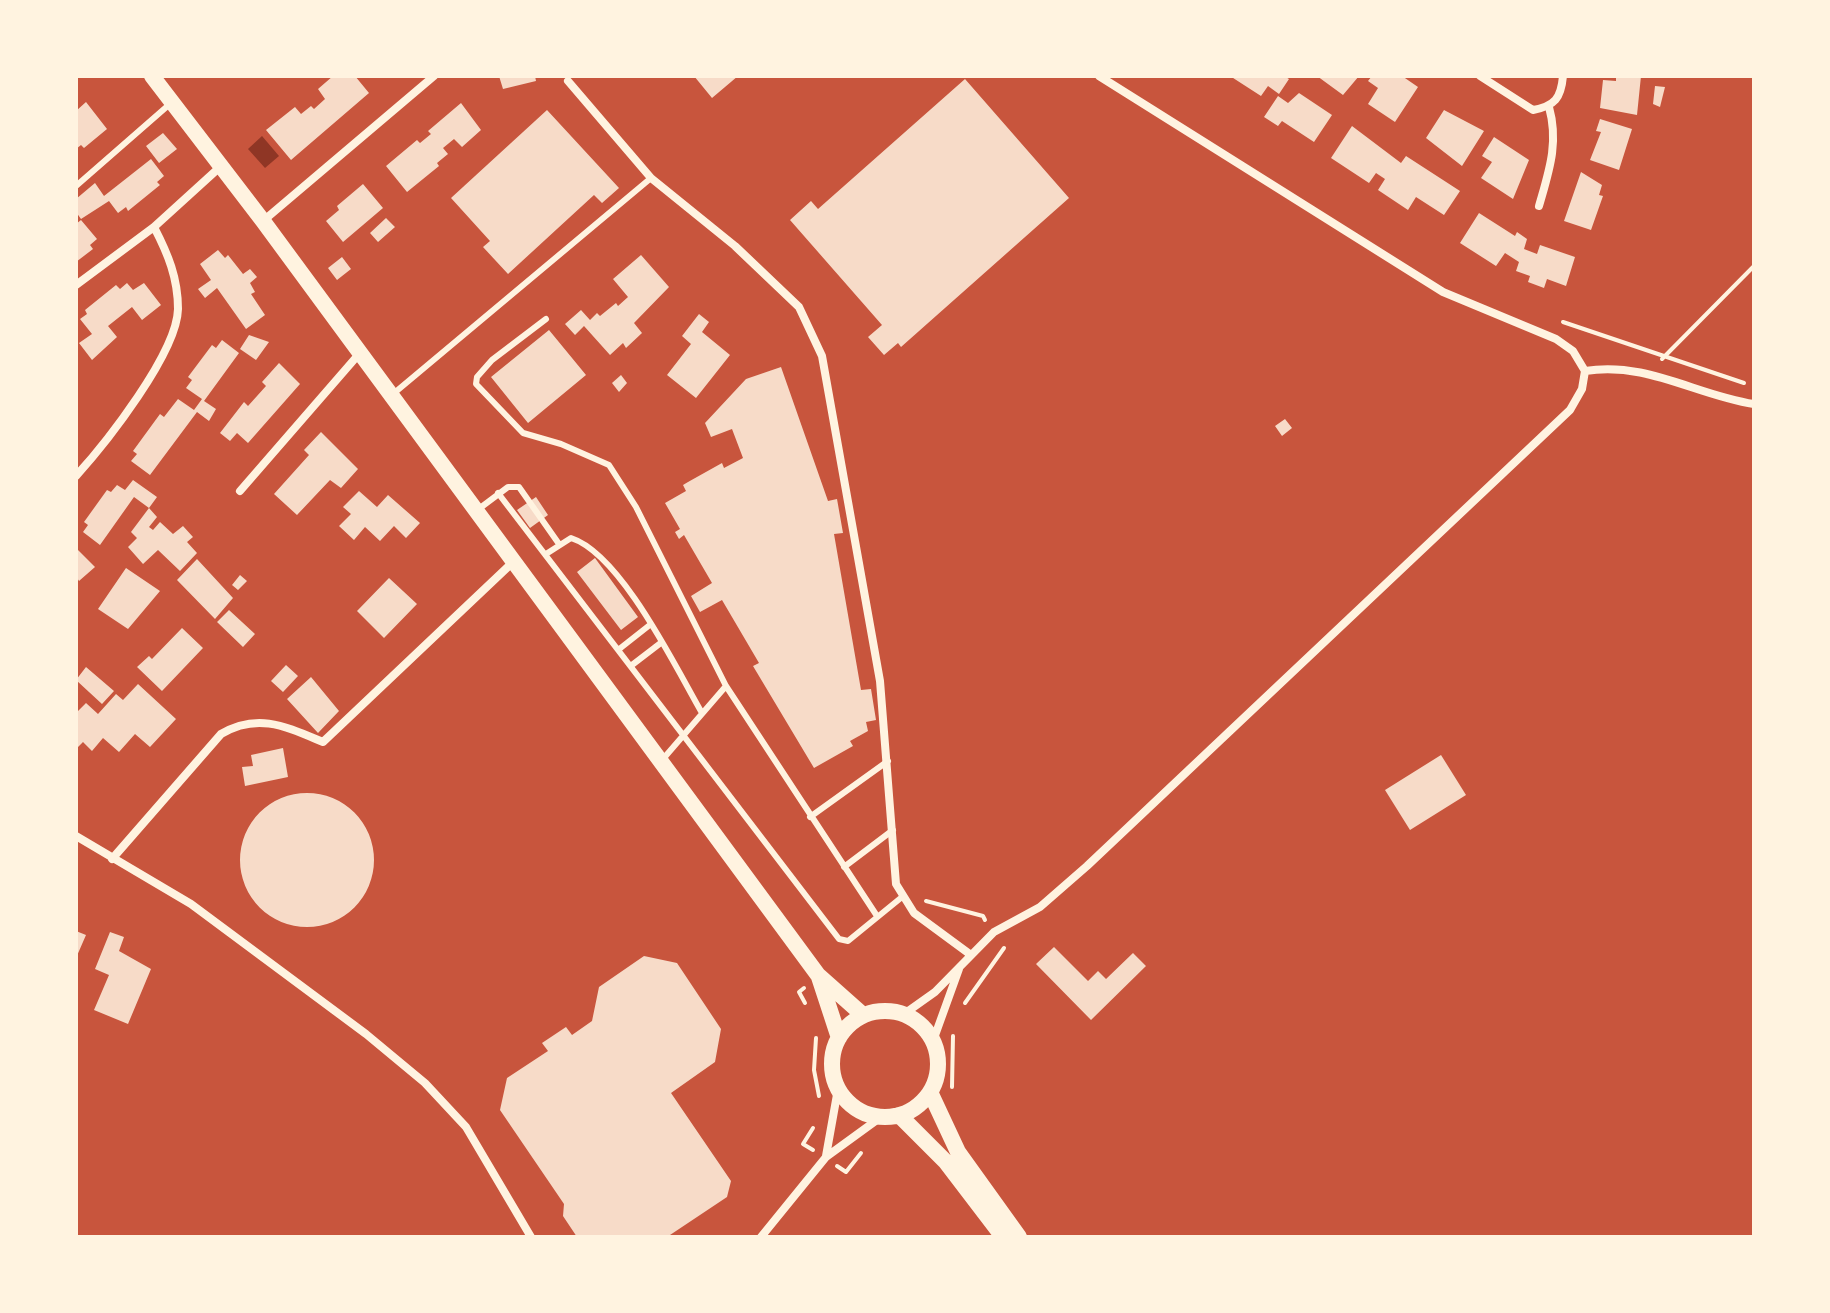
<!DOCTYPE html>
<style>
body{margin:0}
#map{position:relative;width:1830px;height:1313px;overflow:hidden;background:#c8553d;font-family:"IBM Plex Sans",sans-serif}
canvas{display:block}
.frame{position:absolute;inset:0;border:78px solid #fff3e0;pointer-events:none}
</style>
<div id="map">
<canvas width="1830" height="1313"></canvas>
<div class="frame"></div>
</div>
<script>
const c = document.querySelector('canvas').getContext('2d');
c.lineJoin = 'round';
function fill(path, color) {
  c.fillStyle = color;
  c.fill(path, 'evenodd');
}
function trace(path, color, width, dash) {
  c.strokeStyle = color;
  c.lineWidth = width;
  c.lineCap = dash ? 'butt' : 'round';
  c.setLineDash(dash || []);
  c.stroke(path);
}
const water = new Path2D(`
 M262 136 279 156 265 168 248 149Z`);
const building = new Path2D(`
 M333 76H355L369 93 291 160 266 130 295 107 301 114 311 106 314 109 325 99 318 89Z
 M499 76H535L536 81 503 89Z
 M694 76H738L712 98Z
 M1230 76H1284L1289 79 1279 94 1268 86 1261 96Z
 M1317 76H1359L1343 95Z
 M1372 76H1402L1418 87 1395 122 1368 104 1378 88 1368 81Z
 M1616 76H1641L1637 115 1600 108 1603 80 1616 81Z
 M965 79 1069 198 901 347 898 343 884 355 868 337 882 325 790 220 811 201 818 209Z
 M1655 86 1665 87 1660 107 1653 104Z
 M1299 93 1332 115 1314 142 1282 121 1278 126 1264 117 1278 96 1288 103Z
 M86 102 107 129 84 148 81 145 76 149V111Z
 M461 103 481 130 462 147 454 139 443 148 448 154 437 163 439 166 407 192 386 166 417 140 420 143 431 134 428 131Z
 M547 110 619 188 602 203 594 195 508 274 483 247 490 241 451 198Z
 M1444 110 1484 131 1462 166 1426 138Z
 M1600 119 1632 129 1619 170 1590 160 1601 132 1596 131Z
 M1352 126 1401 163 1406 156 1460 191 1444 215 1416 197 1408 210 1378 190 1385 179 1376 173 1369 183 1331 158Z
 M163 133 177 149 159 163 146 146Z
 M1494 137 1529 160 1513 199 1481 178 1492 162 1482 156Z
 M151 159 164 176 157 182 160 185 128 211 126 207 118 213 109 201 81 219 76 212V199L95 183 104 196Z
 M1581 172 1602 185 1599 195 1603 196 1591 230 1564 221Z
 M363 184 383 208 343 242 326 221 339 210 337 206Z
 M1479 213 1515 236 1517 232 1527 239 1524 249 1537 254 1540 245 1575 257 1566 286 1547 279 1544 288 1528 282 1530 276 1516 271 1519 262 1505 253 1496 266 1460 243Z
 M386 218 395 227 378 242 370 233Z
 M81 220 97 239 90 245 93 249 76 262V224Z
 M218 250 225 258 228 255 243 274 250 269 257 277 250 283 255 292 251 294 265 315 246 329 217 288 205 298 198 289 211 280 200 264Z
 M641 255 669 287 634 323 642 333 626 348 623 343 610 355 584 326 575 335 565 324 581 310 590 320 597 313 600 316 616 303 618 306 628 297 613 279Z
 M342 257 351 269 337 280 328 268Z
 M127 283 133 290 144 283 161 305 142 320 132 307 108 326 117 337 92 360 79 343 92 334 80 319 87 314 85 310 116 285 120 289Z
 M699 314 709 322 702 332 730 355 696 398 667 375 691 344 682 336Z
 M549 330 586 375 528 423 491 377Z
 M249 335 269 342 256 360 240 349Z
 M222 340 239 353 204 401 216 409 209 421 197 412 150 475 131 461 137 454 133 451 160 414 164 417 178 399 194 410 202 399 186 388 192 380 188 377 212 345 216 348Z
 M279 363 300 384 248 443 237 433 230 441 220 433 244 402 248 406 266 386 262 382Z
 M781 367 828 501 837 499 843 533 834 534 861 690 871 689 876 720 866 722 868 731 850 741 853 746 814 768 753 666 759 663 722 600 700 612 691 596 712 583 684 535 679 539 675 532 680 529 665 503 686 491 683 485 688 482 722 463 724 468 743 458 732 429 711 437 705 423 746 379Z
 M621 375 627 383 619 392 612 383Z
 M1285 419 1292 428 1282 436 1275 426Z
 M321 432 358 469 341 488 330 480 297 515 274 494 309 455 304 450Z
 M133 480 157 497 149 508 134 497 100 545 83 532 88 525 84 522 107 490 111 492 117 485 125 490Z
 M359 491 377 507 388 495 420 523 406 538 394 526 380 541 365 527 354 540 339 526 351 514 343 507Z
 M536 497 548 515 530 528 517 510Z
 M149 508 157 517 149 527 153 530 160 522 173 534 183 526 193 537 187 542 197 553 180 571 158 550 143 564 128 547 137 538 131 532Z
 M76 548 95 567 79 581 76 576Z
 M595 558 638 617 621 630 577 572Z
 M197 559 233 598 215 619 177 580Z
 M126 568 160 591 128 629 98 609Z
 M240 575 247 581 238 590 232 585Z
 M389 578 417 604 384 638 357 611Z
 M229 610 255 634 243 647 217 622Z
 M182 628 203 648 162 691 137 667 149 656 152 659Z
 M286 665 298 676 283 692 271 681Z
 M86 667 114 691 102 704 76 680Z
 M311 677 339 711 318 733 287 699Z
 M138 684 176 719 150 747 135 734 119 752 103 738 92 751 83 742 76 749V713L86 703 98 714 116 694 123 700Z
 M283 748 288 777 245 786 242 767 253 766 251 755Z
 M1441 755 1466 795 1410 830 1385 790Z
 M240 860a67 67 0 1 1 134 0a67 67 0 1 1-134 0Z
 M76 931 86 935 76 958Z
 M110 932 124 937 119 951 151 969 128 1024 94 1010 109 975 95 969Z
 M1054 947 1088 981 1098 971 1106 979 1133 953 1146 966 1091 1020 1036 964Z
 M644 956 677 963 721 1029 715 1062 671 1093 731 1181 727 1197 667 1237H577L563 1216 564 1204 500 1110 507 1078 548 1051 542 1043 566 1027 572 1035 592 1021 599 987Z`);
const path = new Path2D(`
 M1563 322 1744 383
 M1662 359 1754 266
 M926 901 983 916 985 920
 M804 988 799 992 805 1003
 M965 1003 1004 948
 M816 1038 814 1070 819 1096
 M952 1087 953 1036
 M813 1150 803 1144 813 1128
 M837 1166 846 1172 861 1153`);
const service = new Path2D(`
 M76 186 171 103
 M546 319 492 360 477 377 476 384 523 433 561 444 609 465 636 507 726 686 877 916
 M393 394 651 178
 M498 493 839 939 848 941 902 897
 M476 511 508 487H519L559 544
 M546 554 571 538C621 554 676 668 702 713
 M618 650 651 624
 M632 665 662 642
 M663 759 726 686
 M810 817 888 761
 M844 867 893 830`);
const minor = new Path2D(`
 M1099 76 1443 292 1556 339 1573 351 1585 371C1647 361 1695 395 1754 404
 M1480 76 1533 110C1555 106 1561 98 1563 76
 M568 81 651 178 735 246 799 307 822 356 880 681 896 884 914 913 971 955
 M1539 206C1549 171 1559 143 1549 107
 M263 221 434 76
 M76 285 154 227 220 167
 M76 476C106 443 177 353 178 309 178 278 168 254 154 227
 M240 491 359 354
 M76 836 191 904 366 1034 425 1083 466 1127 531 1237
 M112 859 221 734C258 712 287 727 323 742L512 563
 M904 1014 935 992 994 932 1040 907 1087 866 1570 410 1582 389 1585 371
 M933 1041 959 969
 M826 1156 838 1089
 M761 1237 826 1157 881 1117`);
const secondary = new Path2D(`
 M152 76 263 221 818 975 863 1015
 M819 977 839 1038
 M832 1064a53 53 0 1 1 106 0a53 53 0 1 1-106 0Z
 M930 1092 958 1152 1019 1237
 M899 1115 945 1161 1003 1237`);
fill(water, '#8f3625');
fill(building, '#f7dbc8');
trace(path, '#fff3e0', 4);
trace(service, '#fff3e0', 6);
trace(minor, '#fff3e0', 8);
trace(secondary, '#fff3e0', 16);
</script>
